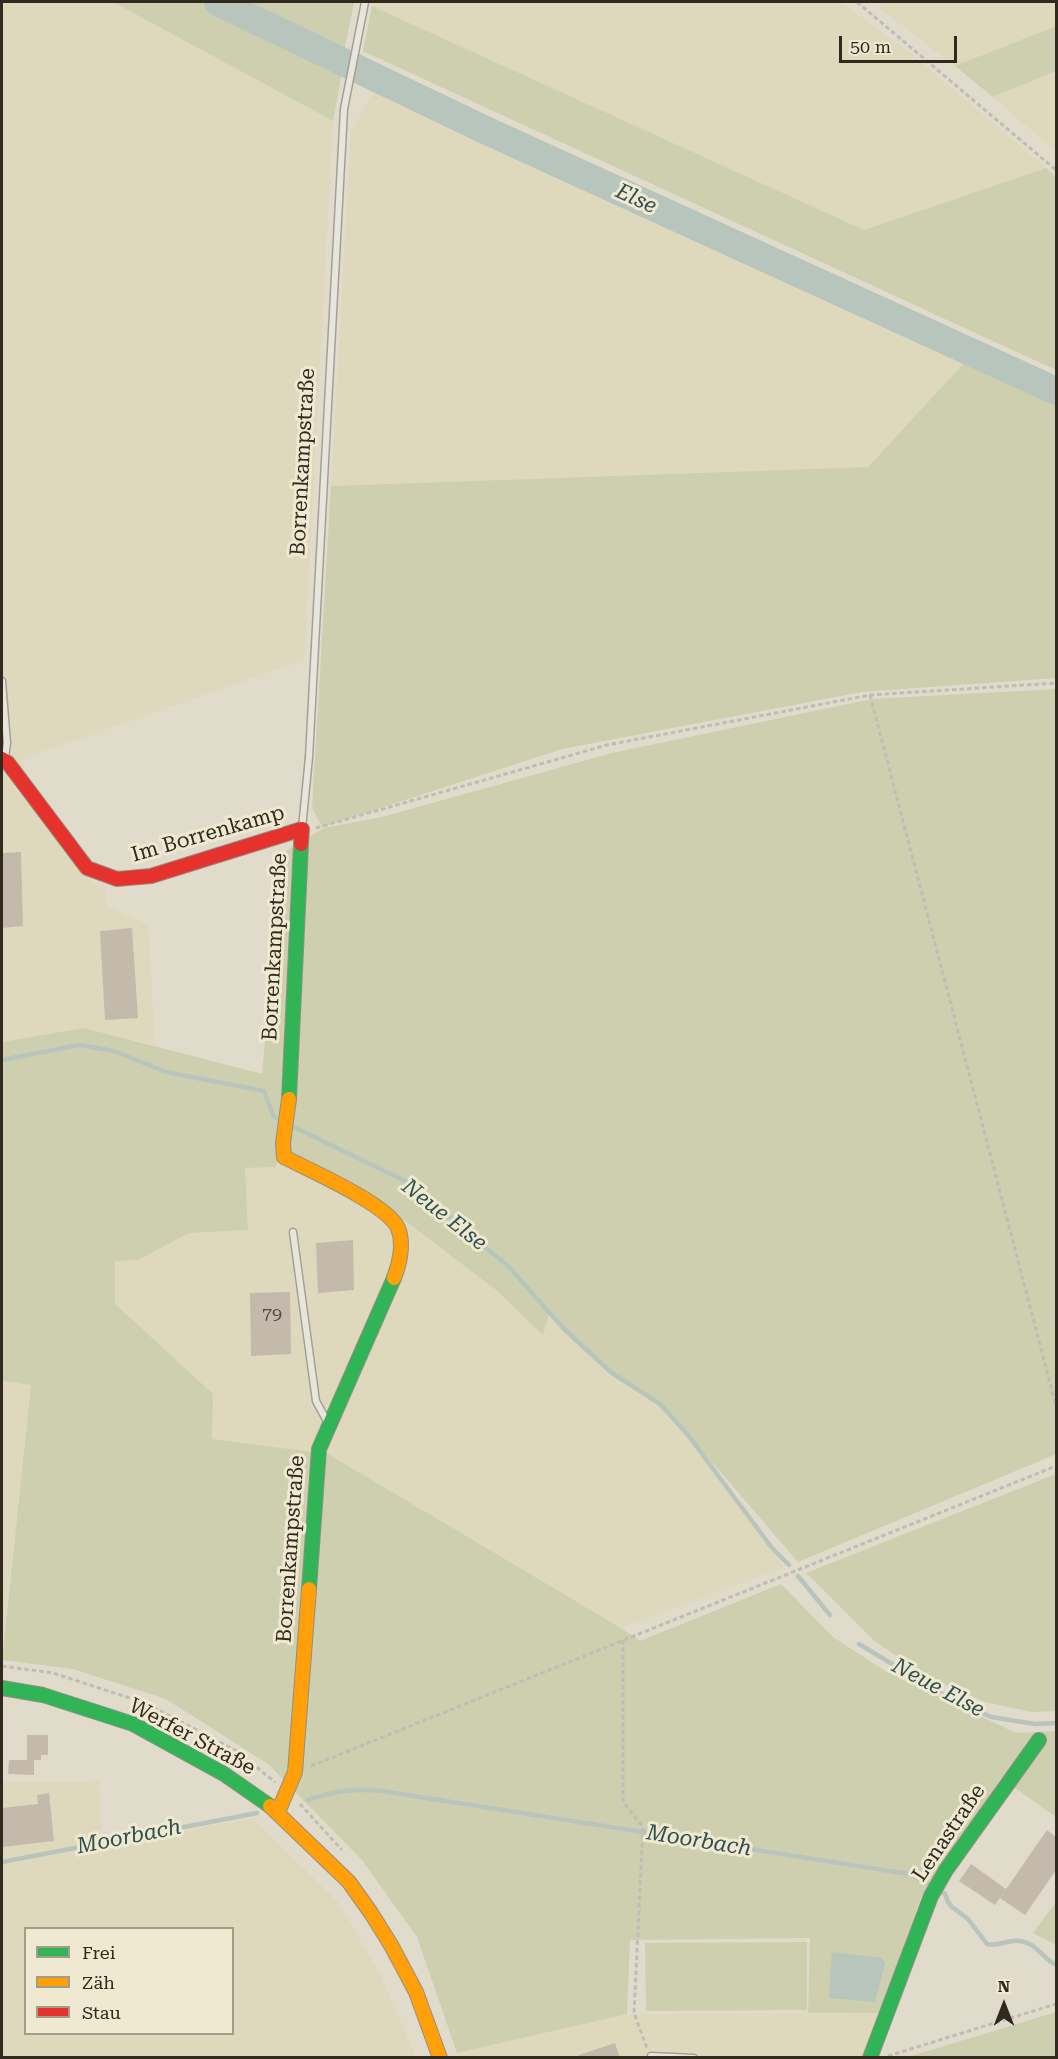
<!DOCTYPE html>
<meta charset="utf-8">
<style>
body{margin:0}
#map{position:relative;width:1058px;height:2059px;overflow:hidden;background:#e0dbcb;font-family:"Roboto Serif",serif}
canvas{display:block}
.frame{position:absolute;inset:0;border:3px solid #32291e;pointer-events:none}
.legend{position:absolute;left:24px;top:1927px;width:210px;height:108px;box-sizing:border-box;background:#f0e9d2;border:2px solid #a49c8a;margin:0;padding:8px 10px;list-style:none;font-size:18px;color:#32291e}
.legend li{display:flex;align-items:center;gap:12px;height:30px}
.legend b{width:30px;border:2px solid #a49c8a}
.north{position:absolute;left:974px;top:1975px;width:60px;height:60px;-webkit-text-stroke:4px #f0e9d2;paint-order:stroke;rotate:0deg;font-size:16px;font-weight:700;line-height:24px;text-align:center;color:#32291e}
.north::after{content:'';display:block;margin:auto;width:21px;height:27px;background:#32291e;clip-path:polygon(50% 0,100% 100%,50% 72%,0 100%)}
.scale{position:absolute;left:839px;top:36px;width:118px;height:27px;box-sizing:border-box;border:3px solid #32291e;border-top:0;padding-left:8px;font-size:18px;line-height:21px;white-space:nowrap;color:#32291e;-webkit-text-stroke:4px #f0e9d2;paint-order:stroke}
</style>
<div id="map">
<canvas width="1058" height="2059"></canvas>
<div class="frame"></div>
<ul class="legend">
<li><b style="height:8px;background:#30b455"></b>Frei</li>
<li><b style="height:8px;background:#ff9f0a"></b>Zäh</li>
<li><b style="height:8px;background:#e5322d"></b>Stau</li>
</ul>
<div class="north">N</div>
<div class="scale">50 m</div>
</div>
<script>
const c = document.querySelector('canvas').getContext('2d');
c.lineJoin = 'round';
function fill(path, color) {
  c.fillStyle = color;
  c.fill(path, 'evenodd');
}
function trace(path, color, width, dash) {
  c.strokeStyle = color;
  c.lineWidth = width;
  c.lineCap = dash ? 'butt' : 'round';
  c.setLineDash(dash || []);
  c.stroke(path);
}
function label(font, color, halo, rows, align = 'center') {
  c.font = font + ' "Roboto Serif",serif';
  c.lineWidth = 6;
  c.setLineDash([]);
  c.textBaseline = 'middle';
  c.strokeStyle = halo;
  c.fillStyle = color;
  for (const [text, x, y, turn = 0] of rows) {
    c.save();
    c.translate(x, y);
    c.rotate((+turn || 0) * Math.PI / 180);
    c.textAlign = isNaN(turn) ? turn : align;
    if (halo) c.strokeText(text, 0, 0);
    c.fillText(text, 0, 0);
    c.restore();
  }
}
const farmland = new Path2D(`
 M2 2H113L333 121 304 660 21 759 49 831 94 884 104 885 107 906 148 925 155 1045 84 1028 2 1042Z
 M373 2H842L916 58 1046 168 864 230 372 6Z
 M884 2H1056V26L955 66 879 8Z
 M1056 71V151L993 97Z
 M375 89 966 361 868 467 331 486 351 133Z
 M281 1150 408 1223 496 1290 543 1334 549 1313 565 1332 613 1375 660 1405 688 1436 784 1567 621 1628 328 1454 212 1439 115 1304V1261L138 1260 189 1233 248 1230 245 1168 274 1167Z
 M2 1381 31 1385 2 1648Z
 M99 1781 101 1846 253 1818 338 1902 379 1972 416 2057H2V1782ZM26 1928H232V2034H26Z
 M880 2013 866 2057 459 2058 457 2053 627 2014Z`);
const green = new Path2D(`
 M113 2H203L343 67 333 121Z
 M245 2 354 3 345 47Z
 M372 6 864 230 1046 168 1056 177V370L363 51Z
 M1056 26V71L993 97 955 66Z
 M966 361 1056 405V678L862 692 562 749 322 827 312 808 331 486 868 467Z
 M1056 689V1454L798 1562 662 1404 614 1374 549 1314 543 1335 496 1290 408 1223 282 1150 275 1167 245 1168 248 1230 189 1233 138 1260 115 1261V1304L213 1394 212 1439 328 1454 621 1628 640 1641 781 1584 833 1637 885 1671 1016 1733 1056 1731V1817L1001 1778 921 1897 880 2013H808L810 1938 630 1940 627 2014 457 2053 417 1937 362 1860 268 1764 166 1699 73 1669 2 1660 31 1385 2 1381V1042L84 1028 262 1074 282 853 324 828 382 817 612 753 872 699Z
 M1056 1474V1711L1032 1712 985 1702 926 1676 873 1640 806 1573Z
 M1056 1902V1945L1033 1933Z
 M807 1942V2010L646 2011 645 1943Z
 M1056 2012V2057H908Z`);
const water = new Path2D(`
 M832 1952 882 1958 885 1964 875 2002 829 1998Z`);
const stream = new Path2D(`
 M2 1060 79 1045 114 1051 166 1072 264 1091 274 1117 282 1121
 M292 1126 407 1182 509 1267 565 1330 612 1373 660 1404 688 1435 772 1548 789 1565
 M798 1576 830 1615
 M859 1644 942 1694 991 1717 1035 1724 1056 1723
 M308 1800C335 1791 353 1788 382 1791L909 1874 933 1886
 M2 1862 257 1813
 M940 1891 945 1894 948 1902 952 1907 968 1919 987 1944C998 1947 1008 1939 1020 1941 1037 1943 1043 1959 1056 1965`);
const river = new Path2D(`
 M218 2 483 129 1056 391`);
const building = new Path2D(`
 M21 852 23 926 2 928V853Z
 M132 928 138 1018 105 1020 100 931Z
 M353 1240 354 1290 318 1293 316 1243Z
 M290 1292 291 1354 251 1356 250 1293Z
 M27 1735H48V1755H41V1760H34V1775L8 1774 9 1760H27Z
 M49 1793 54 1841 2 1847V1808L38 1804 37 1795Z
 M1047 1830 1056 1837V1870L1025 1915 1000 1898Z
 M971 1864 1006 1889 995 1905 959 1881Z
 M615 2043 620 2058H579V2055Z`);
const path = new Path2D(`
 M857 2 1056 170
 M870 695 1056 1406
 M316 828 607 745 870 695 1056 683
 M623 1640V1802L643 1827 634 2013 647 2048
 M2 1666 53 1673 145 1703 235 1750 275 1782
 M311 1766 1056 1466
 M300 1804 342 1850
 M888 2056 1056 2004`);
const lane = new Path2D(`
 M2 681 7 743 5 758
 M302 828 309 757 344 109 365 2
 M293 1232 316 1401 328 1423
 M651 2056 694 2058`);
const fast = new Path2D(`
 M289 1099 301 844
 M309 1589 319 1449 394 1278
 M2 1688 43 1695 133 1724 224 1774 270 1806
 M870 2058 931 1896 946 1870 1039 1740`);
const slow = new Path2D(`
 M289 1099 283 1143 284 1157C309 1170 387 1204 398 1228 404 1243 400 1263 394 1278
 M270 1806 349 1882 371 1913 391 1945 416 1992 440 2058
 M278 1812 295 1772 309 1589`);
const jam = new Path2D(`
 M2 759 8 763 87 868 117 879 151 876 302 829 301 844`);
const numberNames = [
 ["79",272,1315]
];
const streetNames = [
 ["Borrenkampstraße",303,462,-87],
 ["Im Borrenkamp",208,834,-16],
 ["Borrenkampstraße",275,947,-87],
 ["Borrenkampstraße",291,1549,-86],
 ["Werfer Straße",192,1737,28],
 ["Lenastraße",949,1833,-56]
];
const waterNames = [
 ["Else",636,199,25],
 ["Neue Else",444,1215,38],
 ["Neue Else",938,1688,28],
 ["Moorbach",129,1837,-11],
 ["Moorbach",699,1841,9]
];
fill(farmland, '#ded9bd');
fill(green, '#cdcfaf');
fill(water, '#b7c5bc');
trace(stream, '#b7c5bc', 4.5);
trace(river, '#b7c5bc', 28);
fill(building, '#c3baac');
trace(lane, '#a5a095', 9);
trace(fast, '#958f84', 16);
trace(slow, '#958f84', 16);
trace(jam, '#958f84', 16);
trace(path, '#c1bcb4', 3, [4.5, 3]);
trace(lane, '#e8e5dc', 6);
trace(fast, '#30b455', 14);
trace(slow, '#ff9f0a', 14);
trace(jam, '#e5322d', 14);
label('18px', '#564d42', null, numberNames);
label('21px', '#32291e', '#f0e9d2', streetNames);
label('italic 22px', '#2f504f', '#f0e9d2', waterNames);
</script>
